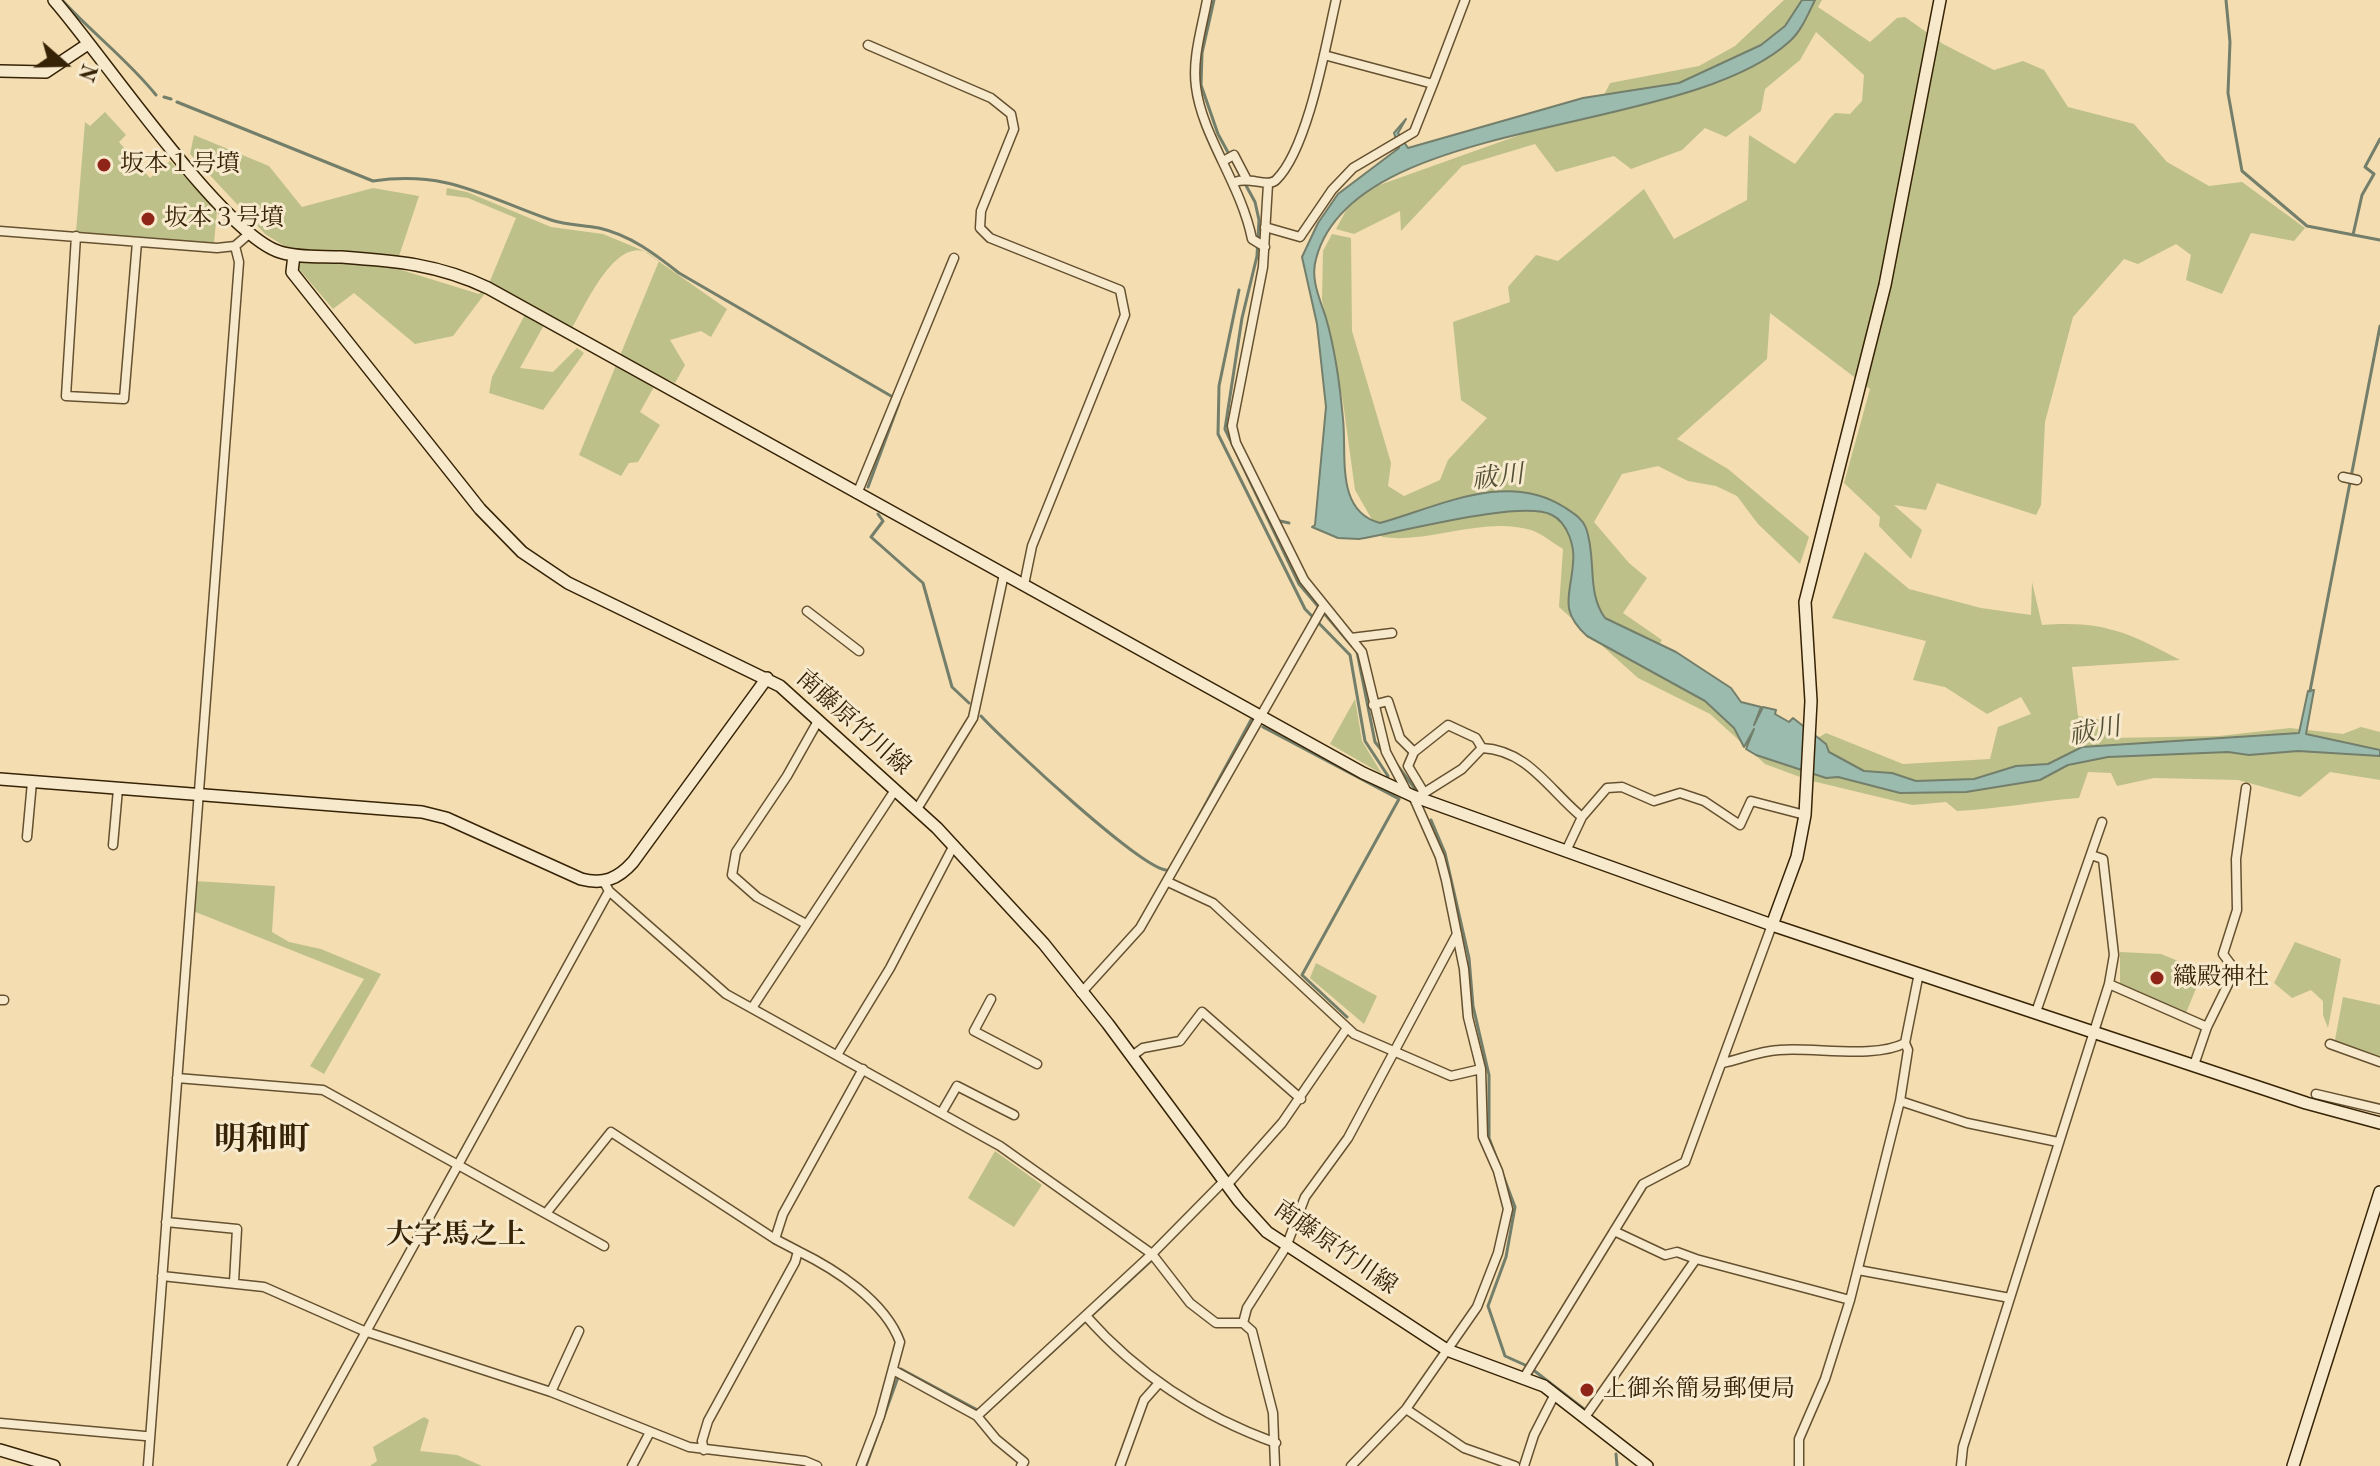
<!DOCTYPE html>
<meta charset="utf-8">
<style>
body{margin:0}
#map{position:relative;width:2380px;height:1466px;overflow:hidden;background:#f3ddb1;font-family:"Old Standard TT",serif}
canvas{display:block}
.north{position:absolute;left:24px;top:24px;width:80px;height:80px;-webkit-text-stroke:6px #f7e9cc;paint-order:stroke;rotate:110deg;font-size:22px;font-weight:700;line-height:32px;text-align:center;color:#362205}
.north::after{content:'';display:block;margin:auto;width:28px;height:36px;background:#362205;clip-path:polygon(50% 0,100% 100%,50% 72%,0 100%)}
</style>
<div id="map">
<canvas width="2380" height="1466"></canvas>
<div class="north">N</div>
</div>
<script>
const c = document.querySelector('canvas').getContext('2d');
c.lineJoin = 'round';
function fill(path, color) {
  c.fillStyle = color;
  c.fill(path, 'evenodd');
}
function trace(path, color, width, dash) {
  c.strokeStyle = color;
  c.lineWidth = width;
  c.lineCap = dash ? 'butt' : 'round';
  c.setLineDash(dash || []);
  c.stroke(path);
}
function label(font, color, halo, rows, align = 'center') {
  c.font = font + ' "Old Standard TT","Noto Serif JP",serif';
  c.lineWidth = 6;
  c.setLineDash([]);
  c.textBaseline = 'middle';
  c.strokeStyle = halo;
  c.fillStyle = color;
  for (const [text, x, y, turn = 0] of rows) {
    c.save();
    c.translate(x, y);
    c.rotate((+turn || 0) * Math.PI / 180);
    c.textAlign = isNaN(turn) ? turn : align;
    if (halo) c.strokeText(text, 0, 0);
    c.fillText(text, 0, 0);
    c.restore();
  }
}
const green = new Path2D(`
 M1784 0H1822L1818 7 1870 42 1897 18 1905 17 1943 44 1994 70 2023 61 2044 70 2068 107 2134 124 2167 162 2209 186 2242 182 2305 228 2294 241 2251 233 2222 294 2186 280 2191 255 2176 244 2138 264 2124 259 2073 317 2045 422 2041 505 2036 515 1937 483 1926 510 1894 505 1922 530 1911 559 1879 526 1880 517 1844 483 1870 389 1770 313 1767 359 1677 439 1728 469 1809 537 1800 564 1758 524 1737 496 1716 486 1688 481 1658 466 1622 474 1594 522 1629 563 1647 578 1623 613 1662 640 1647 665 1743 721 1765 752 1789 755 1826 733 1903 764 1990 759 1998 727 2031 714 2021 697 1987 714 1945 687 1913 680 1926 641 1832 618 1865 552 1909 589 1981 608 2031 615 2032 582 2042 625C2101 620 2129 632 2180 660L2072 667 2078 716 2109 721 2110 738 2219 736 2290 728 2343 734 2361 727 2380 732V780L2330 772 2300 797 2238 780 2154 778 2117 786 2111 773 2088 772 2079 798C2038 801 1998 809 1957 811L1946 802 1912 805 1808 780 1765 764 1710 714 1638 678 1559 607 1563 549C1553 543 1541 533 1531 530 1482 516 1430 544 1382 537L1355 490 1343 402 1322 300 1323 251 1332 234 1351 238 1352 331 1391 463 1388 486 1404 496 1440 480 1448 460 1487 418 1461 400 1453 322 1510 302 1508 287 1536 255 1558 261 1644 189 1674 239 1747 200 1749 135 1795 164 1830 118 1835 113 1850 114 1862 101 1864 75 1816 32 1800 60 1765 89 1761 111 1726 137 1705 128 1682 150 1631 169 1614 156 1556 172 1535 144 1462 166 1401 231 1400 211 1354 234 1336 229 1349 205 1371 188 1598 107 1610 83 1699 66 1735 46Z
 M105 112 126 135 119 142 150 178 170 161 217 211 214 243 76 232 85 122 90 126Z
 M194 135 269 166 302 207 373 188 419 196 395 268 479 294 490 281 516 218 468 198 446 195 447 188 467 192 551 227 603 234 644 251 727 309 711 337 701 331 670 340 685 365 675 383 660 376 640 412 660 425 638 462 629 463 621 476 579 455 659 261C654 258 648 252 643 251 612 243 584 308 571 330L548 318 520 368 553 372 577 348 584 353 543 410 489 393 492 377 529 307 492 284 453 336 415 344 354 293 333 309 298 268 289 249 265 234 190 154Z
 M1355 699 1362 741 1382 774 1330 744Z
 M195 881 275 886 272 932 289 942 321 949 381 974 324 1074 310 1066 364 979 193 911Z
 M2295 942 2341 959 2328 1028 2323 1015V1001L2311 990 2292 998 2274 983Z
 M2120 952 2161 954 2188 965 2182 979 2197 986 2186 1013 2120 985Z
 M1316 963 1377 996 1364 1024 1310 978Z
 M2343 997 2380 1005V1060L2334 1045Z
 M995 1151 1042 1185 1014 1227 968 1198Z
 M424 1417 429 1420 420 1451 457 1455 482 1466H370L377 1461 373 1447Z`);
const water = new Path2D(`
 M1802 0H1815C1808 14 1802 30 1790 41 1685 138 1353 114 1316 259 1310 279 1320 299 1326 318 1335 349 1340 386 1343 419 1347 456 1335 511 1380 523 1438 507 1507 470 1564 507 1573 513 1582 518 1586 528 1597 558 1586 592 1605 618L1676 652 1731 688 1741 702 1761 707 1754 725 1763 707 1776 710 1775 714 1789 722 1793 718 1826 744 1829 752 1864 771 1892 773 1916 781 1974 779 2016 766 2048 764 2082 747 2299 733 2308 691 2314 690 2306 734 2380 750V756L2298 751 2249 755 2228 752 2108 757 2068 765 2040 780 1966 792 1900 793 1838 777 1826 778 1756 755 1746 749 1754 729 1744 747 1734 728 1705 701 1587 636C1558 610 1571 595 1573 563 1575 547 1568 523 1552 515 1522 499 1397 533 1359 539L1338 538 1312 527 1315 525 1326 407 1317 324 1302 257 1318 223 1338 194 1399 148 1394 133 1406 119 1398 133 1408 148 1583 98 1679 83 1761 45 1785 26Z`);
const stream = new Path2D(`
 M62 0C92 33 128 60 156 95
 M1214 0 1202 53 1201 85 1218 134 1255 202 1259 220 1257 256 1242 318 1225 429 1299 584 1352 646
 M2226 0 2230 42 2228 93 2242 171 2307 226 2380 240
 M164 97 171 99
 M177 102 373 181C448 170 484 197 551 220 566 225 583 225 599 228 630 235 655 254 679 273L891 396
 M2353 235 2362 195 2374 174 2365 167 2380 139
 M1239 290 1219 386 1218 434 1305 609 1350 655 1365 741 1388 776
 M868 487 899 403
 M878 514 883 521 871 537 923 583 952 687 969 703
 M1280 521 1289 523
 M1357 652 1375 742 1383 752
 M2310 691 2380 326
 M981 716C1003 740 1148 876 1169 870
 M1263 727 1399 799 1302 975 1347 1017
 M1397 765 1416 790
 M1431 820 1445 853 1469 958 1473 1006 1489 1075V1138L1515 1207 1506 1257 1488 1306 1505 1356 1525 1365
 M1185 842 1251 720
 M1532 1369 1584 1409
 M1616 1454 1617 1466
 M866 1466 901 1369 985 1414 1151 1261`);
const street = new Path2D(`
 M1207 0C1202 28 1192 58 1196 87 1202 136 1241 184 1252 239L1265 247
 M868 45 991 98 1011 114 1014 129 981 211 980 228 990 238 1120 290 1125 315 1032 546 1024 585
 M1324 55 1433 84 1465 0
 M1225 160 1234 155 1246 178
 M1235 182C1249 176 1268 188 1276 180 1308 149 1326 44 1336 0
 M1268 184 1263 267 1232 426 1236 443 1304 580 1362 652 1386 752 1408 794
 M1265 227 1300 237 1332 190 1353 168 1414 132 1433 84
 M0 231 217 248 235 246 250 233
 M76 236 66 396 124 399 137 242
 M2343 477 2357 480
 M857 494 954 258
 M807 611 859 651
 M1351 638 1392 633
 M1373 705 1388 701 1400 738 1414 752
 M1423 791 1408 766 1414 752 1448 725 1476 738 1482 748
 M1416 798 1462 769 1482 748C1528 750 1550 791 1582 817
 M917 809 973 718 1004 574
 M27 837 32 782
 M113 845 118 789
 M1566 851 1582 817 1607 788 1622 787 1654 801 1680 793 1704 801 1740 825 1751 801 1805 815
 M604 882 609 891 726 994 1000 1146 1152 1254 1190 1303 1216 1323H1243
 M1168 882 1213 903 1354 1034 1451 1076 1481 1069
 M806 924 757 897 732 875 736 852 787 776 818 721
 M2109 984 2207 1027
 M1081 993 1140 928 1324 605
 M991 999 974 1031 1037 1064
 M0 1000H4
 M752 1008 895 790
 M2036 1012 2102 822
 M2330 1044 2380 1062
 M837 1055 890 968 954 845
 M1132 1056 1143 1048 1180 1041 1202 1012 1301 1099
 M1723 1063C1741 1059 1760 1051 1779 1050 1815 1047 1875 1059 1905 1043L1919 973
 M2194 1065 2207 1027 2235 970 2223 954 2237 910 2236 859 2246 788
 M177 1078 323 1090 604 1246
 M2316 1094 2380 1109
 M1900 1101 1908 1050 1905 1043
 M942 1112 957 1086 1014 1115
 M1227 1185 1282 1123 1347 1028
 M547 1212 611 1132 775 1239
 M166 1222 237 1229 234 1282
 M1614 1231 1665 1255 1677 1252 1696 1259
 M798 1251C835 1269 885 1301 900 1342L880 1416 861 1466
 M1858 1270 2010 1298
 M162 1276 264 1287 364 1331 551 1392 689 1447 805 1461 817 1466
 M1086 1316C1138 1375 1201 1416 1276 1443
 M893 1370 977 1416 996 1439 1024 1462 1021 1466
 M1525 1376 1643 1184 1685 1162 1772 925
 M551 1392 579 1331
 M1406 1409 1464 1448 1515 1466
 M977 1416 1152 1254 1224 1181
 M1585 1417 1696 1259 1850 1300
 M0 1423 145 1436
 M704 1450 702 1441 708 1421 795 1262 798 1251 775 1239 783 1214 863 1069
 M148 1466 239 262 235 246
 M292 1466 609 891
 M632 1466 650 1432
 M1120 1466 1144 1400 1159 1383
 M1275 1466 1273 1413 1252 1331 1243 1323 1247 1308 1286 1247 1305 1197 1348 1138 1457 934
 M1351 1466 1406 1409 1477 1307 1498 1253 1508 1209 1498 1171 1483 1137 1481 1069 1468 1017 1464 969 1446 880 1440 857 1413 796
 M1524 1466 1534 1435 1555 1394
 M1799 1466V1439L1825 1379 1850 1300 1900 1101 1967 1123 2058 1142
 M1961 1466 1963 1447 2109 984 2114 955 2103 859 2091 855`);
const secondary = new Path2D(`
 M54 0C100 52 223 235 280 252 299 258 321 256 341 257 396 261 438 264 488 288L1363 773 1413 796 1772 925 2306 1103 2380 1123
 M0 71 46 72 88 44
 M294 255 292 272 480 509 522 552 568 583 780 686 937 828 1044 944 1108 1024 1239 1201 1267 1232 1447 1350 1544 1386 1647 1466
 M0 779 422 812 446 818 581 879C603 885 618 879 633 862L767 678
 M1772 925 1797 857 1805 815 1811 701 1805 602 1885 285 1940 0
 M0 1450 54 1466
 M2293 1466 2380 1192`);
const markers = [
 [104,165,8,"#8f2418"],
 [148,219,8,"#8f2418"],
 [2157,978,8,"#8f2418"],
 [1587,1390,8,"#8f2418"]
];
const poiNames = [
 ["坂本１号墳",120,165],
 ["坂本３号墳",164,219],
 ["織殿神社",2173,978],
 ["上御糸簡易郵便局",1603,1390]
];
const streetNames = [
 ["南藤原竹川線",853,723,42],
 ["南藤原竹川線",1335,1248,35]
];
const waterNames = [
 ["祓川",1498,478,-7],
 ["祓川",2095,732,-11]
];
const quarterNames = [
 ["大字馬之上",456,1236]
];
const districtNames = [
 ["明和町",262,1141]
];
fill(green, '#bec089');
fill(water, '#9bbbaf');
trace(water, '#737e6b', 2);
trace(stream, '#737e6b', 3);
trace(street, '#655130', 11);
trace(secondary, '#362205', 14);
trace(street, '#f7e9cc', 8);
trace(secondary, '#f7e9cc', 11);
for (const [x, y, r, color] of markers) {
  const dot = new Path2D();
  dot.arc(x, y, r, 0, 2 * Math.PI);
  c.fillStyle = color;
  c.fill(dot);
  trace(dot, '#f7e9cc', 3);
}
label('24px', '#362205', '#f7e9cc', poiNames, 'left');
label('24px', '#362205', '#f7e9cc', streetNames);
label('italic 26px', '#545038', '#f7e9cc', waterNames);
label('bold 28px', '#362205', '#f7e9cc', quarterNames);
label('bold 32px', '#362205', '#f7e9cc', districtNames);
</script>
